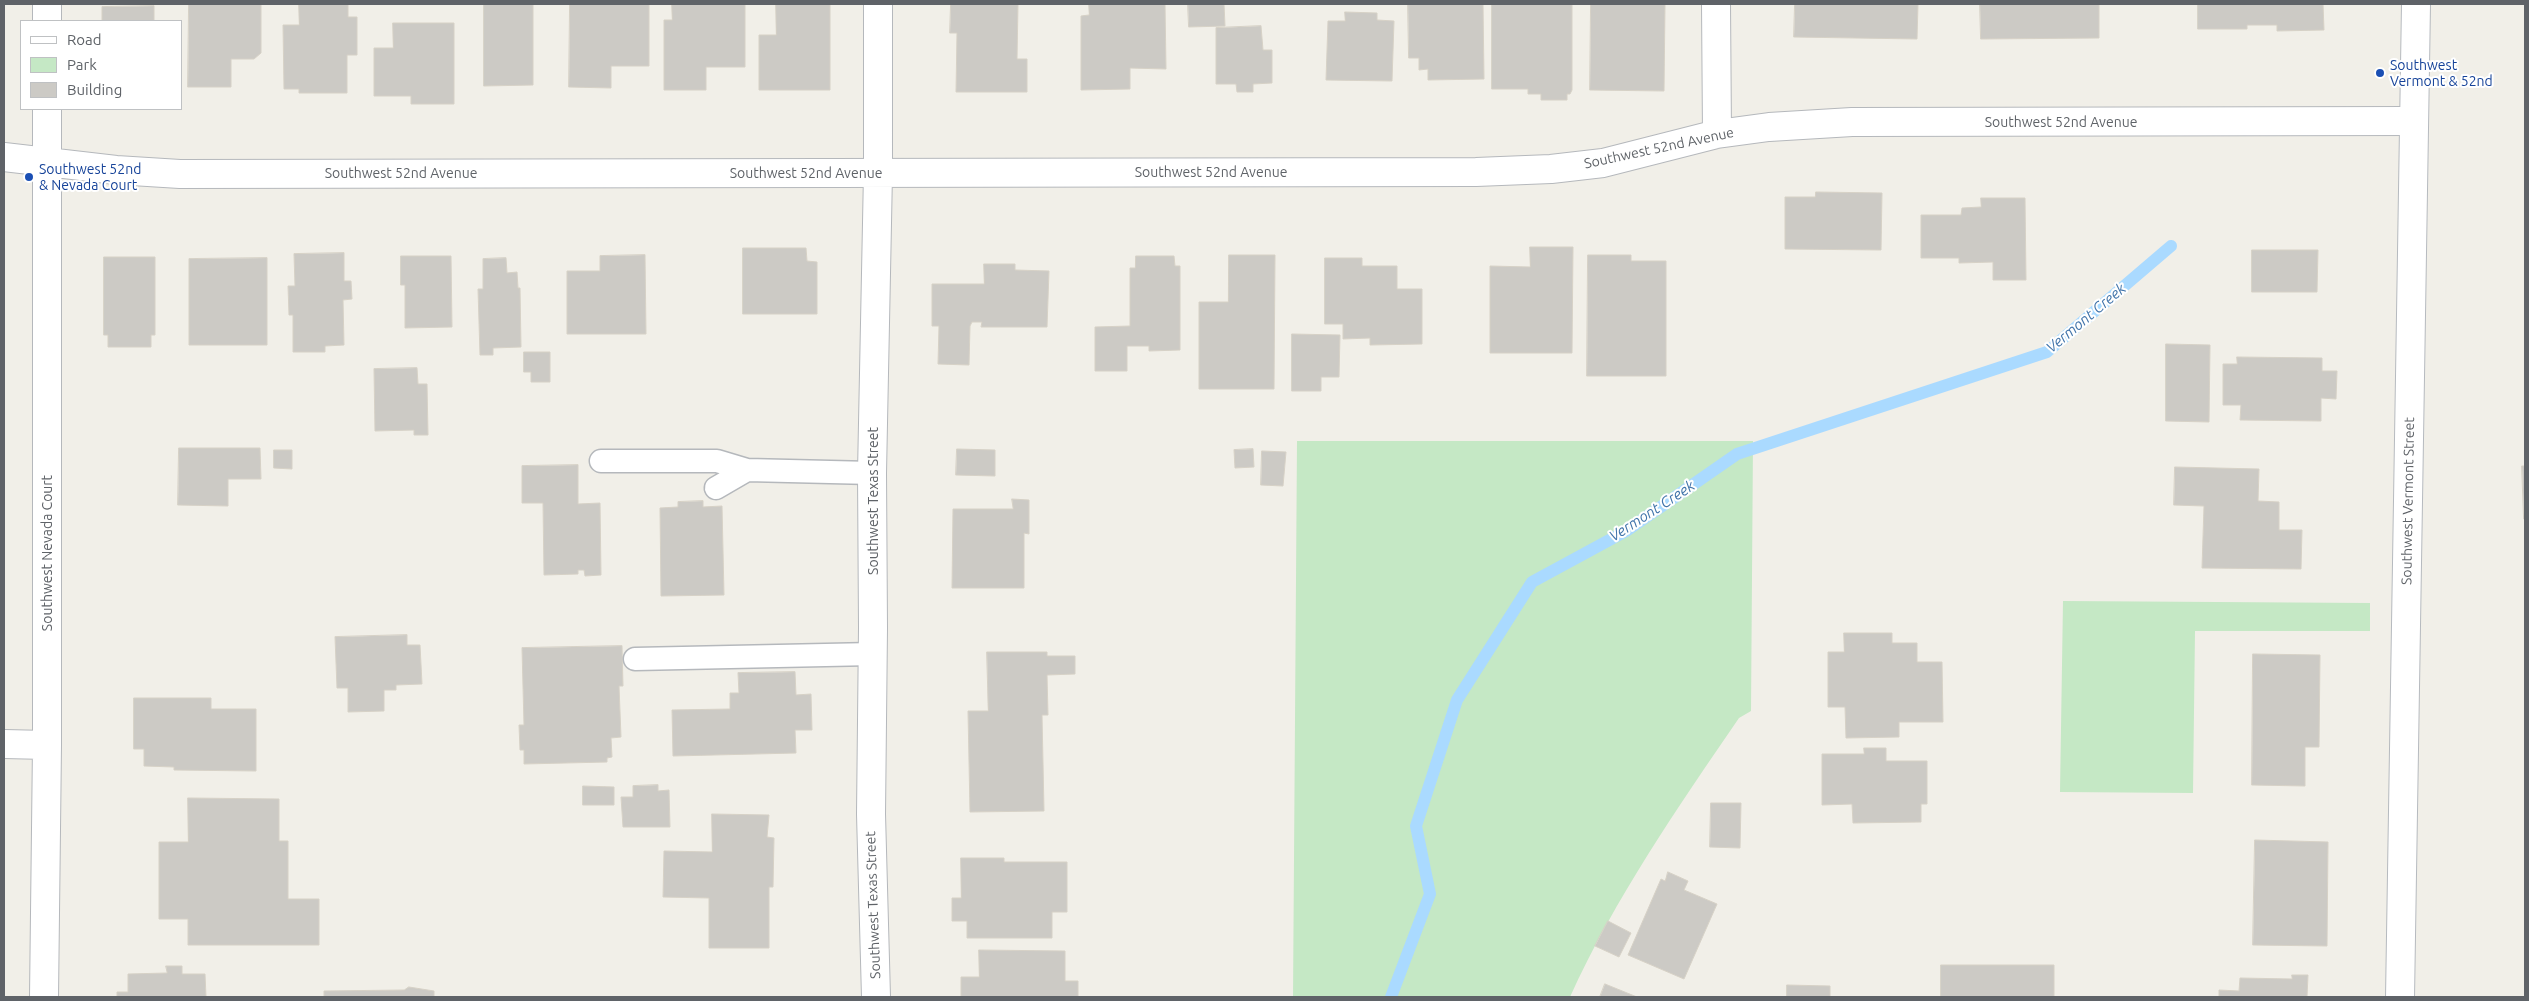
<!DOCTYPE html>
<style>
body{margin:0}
#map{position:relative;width:2529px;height:1001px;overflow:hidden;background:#f1efe8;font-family:Ubuntu,sans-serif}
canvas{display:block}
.frame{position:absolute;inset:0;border:5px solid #5f6368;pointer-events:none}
.legend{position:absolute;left:20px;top:20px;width:162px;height:90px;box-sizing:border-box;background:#fff;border:1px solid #bfc1c3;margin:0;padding:6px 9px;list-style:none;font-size:15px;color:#5f6368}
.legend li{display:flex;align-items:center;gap:10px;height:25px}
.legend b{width:25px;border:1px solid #bfc1c3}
</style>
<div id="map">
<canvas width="2529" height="1001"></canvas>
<div class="frame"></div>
<ul class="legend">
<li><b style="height:6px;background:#fff"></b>Road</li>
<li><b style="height:14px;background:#c5e8c5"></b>Park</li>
<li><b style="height:14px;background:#cccac5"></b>Building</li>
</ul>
</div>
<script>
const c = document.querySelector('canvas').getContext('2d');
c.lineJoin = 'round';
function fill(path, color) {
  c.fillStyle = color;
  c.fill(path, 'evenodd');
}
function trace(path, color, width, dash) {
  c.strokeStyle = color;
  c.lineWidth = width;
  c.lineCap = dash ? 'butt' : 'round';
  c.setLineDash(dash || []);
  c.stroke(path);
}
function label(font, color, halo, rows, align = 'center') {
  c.font = font + ' Ubuntu,sans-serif';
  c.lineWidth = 4;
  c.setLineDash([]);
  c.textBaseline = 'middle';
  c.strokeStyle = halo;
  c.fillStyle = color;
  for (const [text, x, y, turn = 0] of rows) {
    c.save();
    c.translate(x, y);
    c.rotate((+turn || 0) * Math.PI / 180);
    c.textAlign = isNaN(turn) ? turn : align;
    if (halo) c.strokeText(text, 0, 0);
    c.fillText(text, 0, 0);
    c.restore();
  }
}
const green = new Path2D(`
 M1297 441H1753L1751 711 1739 718C1678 807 1615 898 1570 997H1293Z
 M2063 601 2370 603V631H2195L2193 793 2060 792Z`);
const stream = new Path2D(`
 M1391 997 1430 894 1416 826 1457 700 1532 582 1626 531 1737 454 2047 352 2171 246`);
const building = new Path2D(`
 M189 4H261V53L254 59H231V87H188Z
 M299 4H348V17H357V55H347V93H299V89H284L283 25H299Z
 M484 4H533V85L484 86Z
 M570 4H649V66H611V88L569 87Z
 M672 4H745V67H706V90H664V20H672Z
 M776 4H830V90H759V35H776Z
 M951 4H1018L1017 59H1027V92H956L957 33H950Z
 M1089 4H1165L1166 69 1130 68V89L1081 90V16L1089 15Z
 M1188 4H1224L1225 26 1189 27Z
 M1408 4H1483L1484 79 1428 80V69L1419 70V58H1409Z
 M1492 4H1572V90L1570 94H1567V100H1541V94H1528V89H1492Z
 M1591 4H1665L1664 91 1590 90Z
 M1795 4H1918L1917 39 1794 37Z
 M1980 4H2099V38L1981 39Z
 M2198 4H2323L2324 30 2277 31V25H2247V29H2198Z
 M154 6V21H102V7Z
 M1345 12 1377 13V20L1394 21 1392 81 1326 80 1328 21H1345Z
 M393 23H454V104H411V96H374V48H393Z
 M1261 26 1263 50H1272V83L1253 84V92H1237L1236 84H1216V28Z
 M1816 192 1882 193 1881 250 1785 249V197H1815Z
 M1981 198H2025L2026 280H1993V262L1959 263V258H1921V215H1961L1962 208 1981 207Z
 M1530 247H1573L1572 353H1490V266L1530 267Z
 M743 248H806L807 261 817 262V314H743Z
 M2252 250H2318L2317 292H2252Z
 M344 253V281H351L352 299 343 300 344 345 325 346V352H293V315H289L288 286H295L294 254Z
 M645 255 646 334H567V271H600V256Z
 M1229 255H1275L1274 389H1199V302H1228Z
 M1588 255H1631V261H1666V376H1587Z
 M401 256H451L452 327 405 328V285H401Z
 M1136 256H1174L1175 266H1180V350L1149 351V346H1127V371H1095V327L1130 326V268H1135Z
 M104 257H155V335H151V347H108V335H104Z
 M267 258V345H189V259Z
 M506 258 507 273 517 272 518 288H520L521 347 493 348V355H480L478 289H483V259Z
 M1325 258H1362V266H1397V289H1422V344L1370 345V338L1343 339V324H1325Z
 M984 264H1015V270L1049 271 1047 327H981L982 322H972L970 326 969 365 938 364 939 326H932V284H984Z
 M1292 334 1340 335 1339 377H1321V391H1292Z
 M2166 344 2210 345 2209 422 2166 421Z
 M524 352H550V382H531V372H524Z
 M2237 357 2322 358V371H2337L2336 399 2321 398V421L2240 420 2241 405H2223V364H2237Z
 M417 368 418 384H427L428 435H414V430L375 431 374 369Z
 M179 448H260L261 479H228V506L178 505Z
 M957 449 995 450V476L956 475Z
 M1253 449 1254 467 1235 468 1234 450Z
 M274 450H292V469L274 468Z
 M1262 451 1286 452 1283 486 1261 485Z
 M578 465V504L600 503 601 575 585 576 584 570H578V574L544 575 543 503H522V466Z
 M2522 466H2525V519H2524Z
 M2175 467 2259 469 2258 501 2279 502V530H2302L2301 569 2202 568 2204 506 2174 505Z
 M1012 499 1029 500V534L1024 533V588H952L953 509H1013Z
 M703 501V507L722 506 724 595 661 596 660 508 678 507V502Z
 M1844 633H1892V643H1917V662H1942L1943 722H1899V737L1846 738 1845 707H1828V652H1844Z
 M407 635V645H420L422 684 396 685V690H384V711L348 712V688H337L335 637Z
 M622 646 623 686H619L621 737 611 738 612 757 607 758V762L524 764V750H520L519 725H524L522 648Z
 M987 652H1047V656H1075V674L1047 675 1048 715H1042L1044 811 970 812 968 711H988Z
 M2253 654 2320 655 2319 747H2305V786L2252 785Z
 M795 672 796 695 811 694 812 730H795L796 753 673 756 672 710 730 709V693H739L738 673Z
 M134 698H211V709H256V771L174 770V767L144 766V749H134Z
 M1864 748H1886V761H1927V804H1921V822L1853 823 1852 804 1822 805V754H1864Z
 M658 785V791L669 790 670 827H623L621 797H633V786Z
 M583 786 614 787V805H583Z
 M188 798 279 799V841H288V899H319V945H188V919H159V842H188Z
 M1711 803H1741L1740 848 1710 847Z
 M712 814 769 815 767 837 774 838 773 887H769V948H709V898L663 897 664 851 712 852Z
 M2255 840 2328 842 2327 946 2253 945Z
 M961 858H1004V862H1067V912H1052V938H967V921H952V898H961Z
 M1668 872 1688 881 1684 890 1717 904 1684 979 1628 955 1661 879 1665 881Z
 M1608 921 1631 933 1619 957 1595 946Z
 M979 950 1065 951V981H1078V997H961V977H979Z
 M1941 965H2054V997H1941Z
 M166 966H182V974H205L206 997H117V992H128V974L167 973Z
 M2292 975H2308L2307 997H2219V990L2239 991 2240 978 2292 979Z
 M1605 984 1637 997H1600Z
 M1787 985 1830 986V997H1787Z
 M409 987 434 991V997H324V991L404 990Z`);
const lane = new Path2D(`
 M601 461H717L747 470 872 473
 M716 488 747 470
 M635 659 873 654`);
const street = new Path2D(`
 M1716 4 1717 134
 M47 21V4
 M4 157 116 170 180 174 1476 172 1551 169 1603 163 1717 134 1769 127 1852 122 2414 121
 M4 744 47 745
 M44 997 47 745V109
 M876 997 871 814 873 628 872 473 878 173V4`);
const secondary = new Path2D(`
 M2400 997 2416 4`);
const markers = [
 [2380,73,5,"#1a4fb4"],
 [29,177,5,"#1a4fb4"]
];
const transitNames = [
 ["Southwest",2390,65],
 ["Vermont & 52nd",2390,81],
 ["Southwest 52nd",39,169],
 ["& Nevada Court",39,185]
];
const streetNames = [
 ["Southwest 52nd Avenue",2061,122],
 ["Southwest 52nd Avenue",1659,148,-12],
 ["Southwest 52nd Avenue",1211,172],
 ["Southwest 52nd Avenue",401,173],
 ["Southwest 52nd Avenue",806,173],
 ["Southwest Texas Street",873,501,-90],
 ["Southwest Vermont Street",2408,501,-89],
 ["Southwest Nevada Court",47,553,-90],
 ["Southwest Texas Street",873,905,-92]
];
const waterNames = [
 ["Vermont Creek",2086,318,-40],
 ["Vermont Creek",1652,511,-33]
];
fill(green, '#c5e8c5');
trace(stream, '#aadaff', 12);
fill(building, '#cccac5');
trace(building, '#d6d1c6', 1);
trace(lane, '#b5b8bc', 25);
trace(street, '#b5b8bc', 30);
trace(secondary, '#b6babf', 30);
trace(lane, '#fff', 22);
trace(street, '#fff', 28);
trace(secondary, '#fff', 28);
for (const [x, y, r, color] of markers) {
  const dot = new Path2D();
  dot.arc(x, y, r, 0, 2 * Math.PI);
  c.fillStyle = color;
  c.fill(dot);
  trace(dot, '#fff', 2);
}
label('14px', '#164399', '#fff', transitNames, 'left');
label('14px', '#5f6368', '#fff', streetNames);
label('italic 15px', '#4174aa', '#fff', waterNames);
</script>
